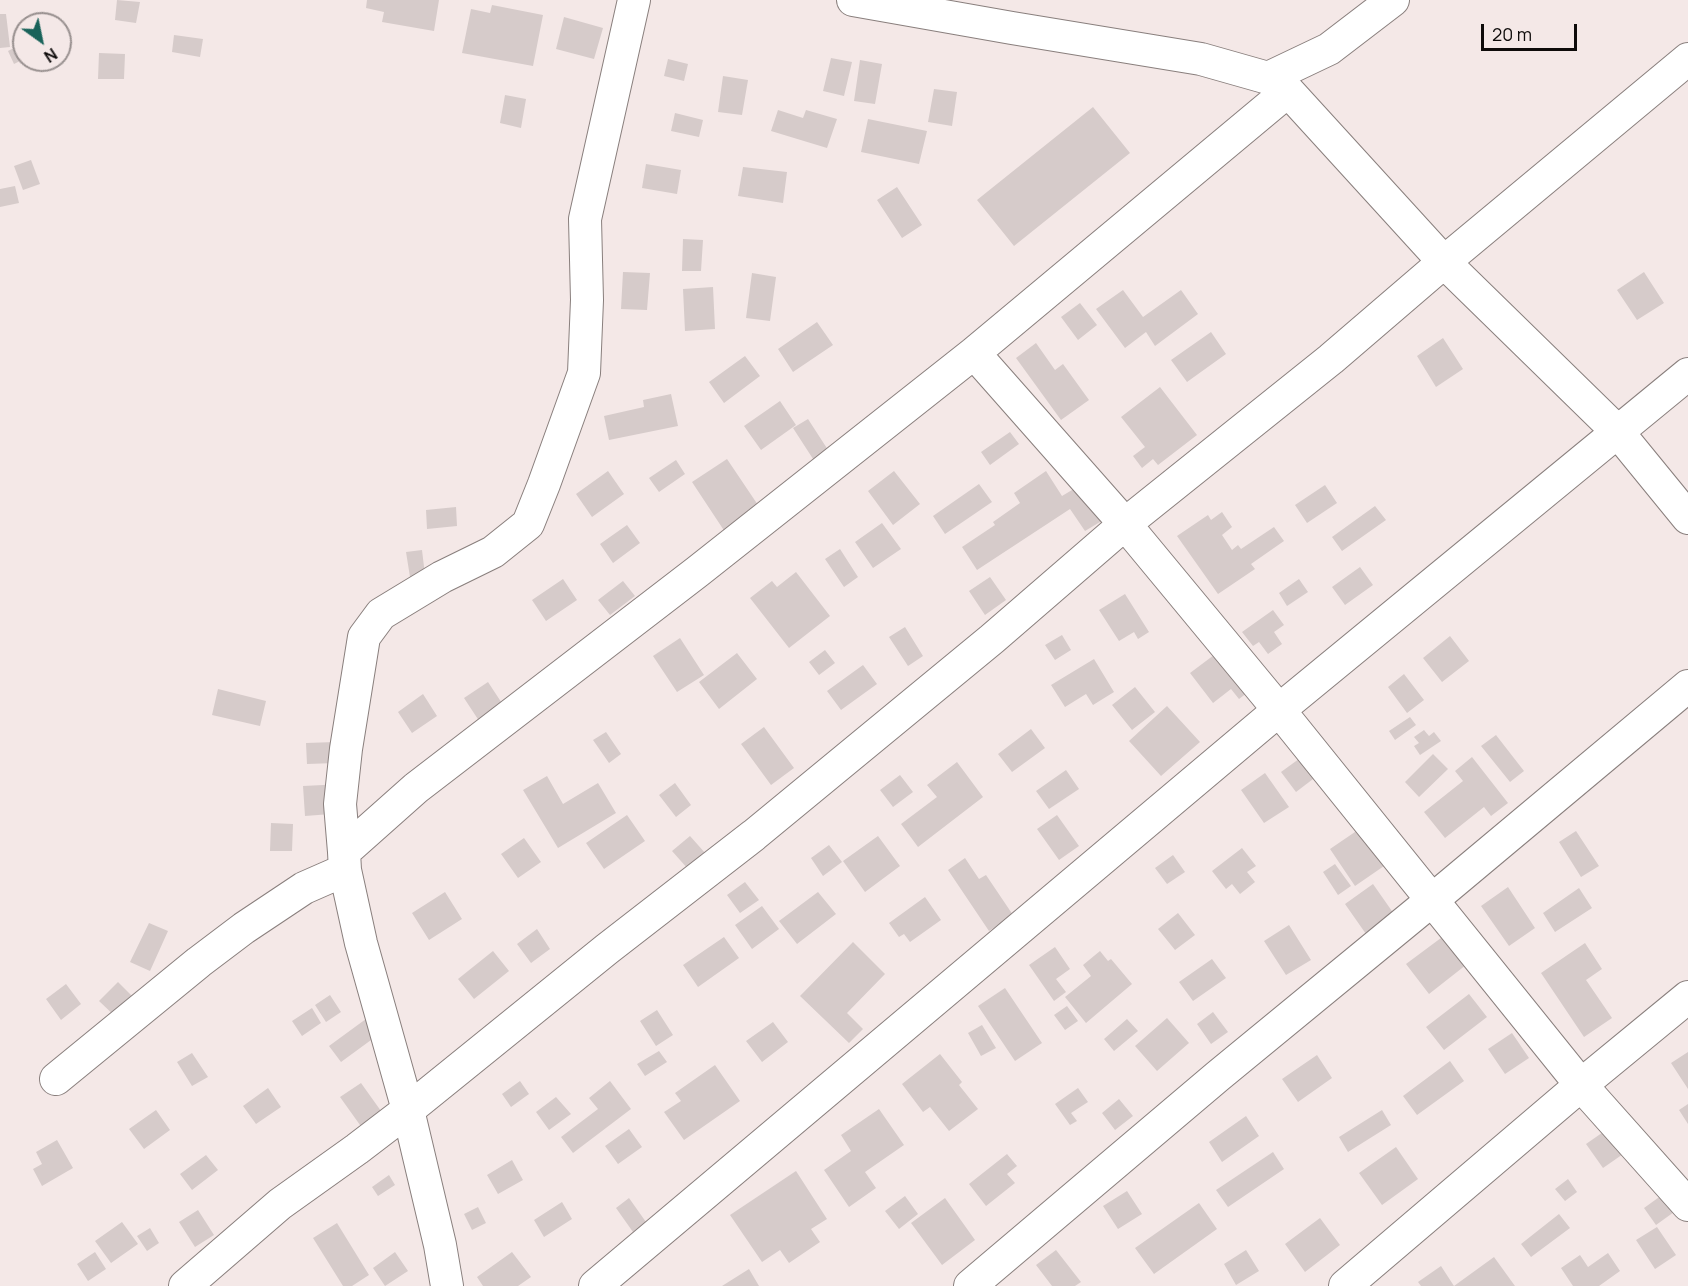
<!DOCTYPE html>
<style>
body{margin:0}
#map{position:relative;width:1688px;height:1286px;overflow:hidden;background:#f4e8e7;font-family:Manrope,sans-serif}
canvas{display:block}
.north{position:absolute;left:12px;top:12px;width:60px;height:60px;box-sizing:border-box;background:#f4e8e7;border:2px solid #98908f;border-radius:50%;rotate:147deg;font-size:16px;font-weight:700;line-height:24px;text-align:center;color:#0e0b0a}
.north::after{content:'';display:block;margin:auto;width:21px;height:27px;background:#19635a;clip-path:polygon(50% 0,100% 100%,50% 72%,0 100%)}
.scale{position:absolute;left:1481px;top:24px;width:96px;height:27px;box-sizing:border-box;border:3px solid #0e0b0a;border-top:0;padding-left:8px;font-size:18px;line-height:21px;white-space:nowrap;color:#0e0b0a;-webkit-text-stroke:4px #f4e8e7;paint-order:stroke}
</style>
<div id="map">
<canvas width="1688" height="1286"></canvas>
<div class="north">N</div>
<div class="scale">20 m</div>
</div>
<script>
const c = document.querySelector('canvas').getContext('2d');
c.lineJoin = 'round';
function fill(path, color) {
  c.fillStyle = color;
  c.fill(path, 'evenodd');
}
function trace(path, color, width, dash) {
  c.strokeStyle = color;
  c.lineWidth = width;
  c.lineCap = dash ? 'butt' : 'round';
  c.setLineDash(dash || []);
  c.stroke(path);
}
const building = new Path2D(`
 M117 0 140 2 136 23 115 20Z
 M367 0H439L434 31 382 22 384 12 366 8Z
 M492 5 543 15 533 66 462 53 471 9 490 13Z
 M0 14H6L10 47 0 48Z
 M564 17 603 28 594 59 556 49Z
 M174 35 203 39 200 57 172 52Z
 M24 43V59L14 64 8 51Z
 M99 53 125 54 124 79H98Z
 M831 58 852 62 844 96 823 91Z
 M668 59 688 64 684 81 664 76Z
 M860 60 882 64 875 104 854 101Z
 M723 76 748 80 742 115 718 112Z
 M934 89 957 92 952 126 928 122Z
 M505 95 526 99 521 128 500 123Z
 M1093 107 1130 153 1014 246 977 200Z
 M778 110 803 118 806 110 837 119 827 148 771 131Z
 M675 113 703 120 699 137 671 131Z
 M868 119 927 131 919 164 861 152Z
 M31 160 40 184 23 190 14 166Z
 M646 164 681 170 677 194 642 188Z
 M743 167 787 172 783 203 738 196Z
 M15 186 19 203 0 207V189Z
 M897 187 922 225 902 238 877 200Z
 M683 239 703 240 701 271H682Z
 M623 272 650 273 647 310 621 309Z
 M1644 272 1664 303 1637 320 1617 290Z
 M752 273 776 277 770 321 746 318Z
 M713 287 715 329 685 331 683 289Z
 M1123 290 1143 317 1181 290 1198 314 1155 346 1146 332 1125 348 1096 309Z
 M1080 303 1097 325 1078 340 1061 317Z
 M817 322 833 345 793 372 778 349Z
 M1211 332 1226 354 1187 382 1171 360Z
 M1443 338 1463 369 1436 387 1417 356Z
 M1036 343 1055 370 1063 364 1089 400 1061 420 1016 358Z
 M745 356 760 376 724 403 709 382Z
 M1160 387 1197 435 1158 465 1153 459 1142 468 1133 456 1145 447 1121 417Z
 M671 394 678 426 609 440 604 416 644 407 643 400Z
 M780 401 796 425 761 450 744 426Z
 M808 419 830 453 815 462 793 428Z
 M1010 432 1019 444 990 465 981 452Z
 M727 459 760 508 725 532 692 482Z
 M676 460 685 474 659 492 649 478Z
 M608 471 624 494 592 517 576 494Z
 M894 471 920 504 893 525 868 491Z
 M1046 471 1062 496 1082 484 1105 519 1085 531 1070 509 977 570 962 547 995 525 993 522 1020 503 1014 493Z
 M979 484 992 502 945 534 933 516Z
 M1325 485 1337 503 1307 523 1295 505Z
 M1375 506 1386 520 1342 551 1332 537Z
 M456 507 457 526 427 529 426 510Z
 M1222 512 1232 527 1222 535 1232 550 1238 545 1241 549 1274 527 1284 541 1251 564 1255 569 1218 594 1177 536 1208 515 1211 520Z
 M882 523 901 549 873 568 855 542Z
 M627 525 640 543 613 563 600 544Z
 M840 549 858 577 844 587 825 559Z
 M422 550 425 575 410 577 406 552Z
 M1360 567 1373 585 1345 605 1332 587Z
 M796 572 830 616 789 648 750 598 772 581 777 587Z
 M990 577 1006 600 985 615 969 591Z
 M563 579 577 600 546 621 532 600Z
 M1299 579 1308 592 1287 606 1279 593Z
 M623 581 635 596 610 615 598 600Z
 M1125 594 1149 632 1138 639 1134 632 1119 641 1099 610Z
 M1273 610 1284 625 1274 632 1282 644 1268 654 1259 642 1253 646 1242 632Z
 M905 627 923 656 908 666 889 637Z
 M1062 635 1071 650 1055 660 1045 645Z
 M1450 636 1469 661 1442 682 1423 658Z
 M680 638 704 675 677 692 653 656Z
 M1226 646 1256 686 1239 699 1231 689 1213 703 1190 673Z
 M825 650 835 663 819 675 809 662Z
 M737 653 757 679 719 709 699 682Z
 M1094 659 1114 692 1093 705 1086 694 1065 707 1051 685Z
 M863 665 877 684 841 710 827 691Z
 M1404 674 1424 700 1407 713 1388 687Z
 M488 682 513 720 489 736 464 698Z
 M1135 687 1155 712 1132 730 1112 705Z
 M218 689 266 701 260 726 212 715Z
 M423 694 437 716 412 733 398 712Z
 M1167 706 1200 742 1161 776 1129 741Z
 M1410 717 1416 725 1395 740 1389 731Z
 M764 727 794 768 771 785 741 744Z
 M1031 729 1045 748 1012 772 998 754Z
 M1424 730 1429 736 1434 732 1441 741 1420 755 1414 746 1419 743 1414 737Z
 M606 732 621 754 609 763 593 740Z
 M1496 735 1524 771 1510 782 1481 746Z
 M335 742 336 763 307 764 306 743Z
 M1433 754 1448 769 1419 797 1405 782Z
 M1303 756 1317 776 1296 792 1281 772Z
 M1472 757 1508 803 1491 816 1484 807 1445 838 1424 812 1463 781 1455 771Z
 M957 762 983 797 918 847 901 824 937 797 927 785Z
 M1066 770 1079 789 1049 809 1036 791Z
 M1265 773 1289 807 1264 823 1241 790Z
 M900 775 913 792 893 807 880 790Z
 M547 776 563 804 598 783 616 813 558 848 523 790Z
 M675 783 691 805 676 817 659 795Z
 M343 784 344 813 305 816 303 786Z
 M627 815 645 841 604 869 586 843Z
 M1057 815 1079 846 1059 860 1037 829Z
 M1374 819 1400 855 1355 886 1330 849Z
 M271 823 293 824 292 851H270Z
 M1576 831 1599 866 1581 877 1559 842Z
 M690 836 706 854 688 869 672 851Z
 M878 836 900 866 865 892 843 861Z
 M524 838 541 862 518 878 501 854Z
 M829 845 842 862 823 876 811 858Z
 M1242 848 1256 866 1247 872 1255 882 1240 894 1232 884 1226 889 1212 871Z
 M1173 855 1185 872 1167 884 1155 868Z
 M965 858 979 879 986 875 1013 915 989 931 948 870Z
 M1335 864 1351 886 1338 895 1323 872Z
 M745 882 759 900 740 913 727 895Z
 M1373 884 1394 914 1366 934 1345 904Z
 M1508 887 1535 928 1509 946 1481 906Z
 M1579 888 1592 908 1555 932 1543 913Z
 M445 892 462 919 429 940 412 913Z
 M818 892 836 914 797 944 779 921Z
 M925 897 941 920 910 942 904 934 899 937 889 923Z
 M762 906 779 929 752 949 735 925Z
 M1178 913 1195 935 1175 950 1158 929Z
 M149 923 168 931 150 971 130 962Z
 M1289 925 1311 960 1286 975 1264 941Z
 M537 929 550 949 531 963 517 944Z
 M1449 932 1471 961 1429 994 1406 964Z
 M724 937 739 958 698 987 683 965Z
 M853 942 885 974 847 1013 863 1029 849 1043 800 996Z
 M1585 943 1602 969 1586 980 1612 1018 1584 1037 1541 973Z
 M1055 947 1070 969 1056 979 1066 992 1054 1001 1029 965Z
 M493 951 509 971 474 999 458 979Z
 M1100 951 1108 961 1111 959 1132 984 1086 1023 1065 997 1091 976 1083 965Z
 M1212 959 1226 978 1193 1001 1179 982Z
 M118 982 136 1000 118 1019 99 1001Z
 M66 984 81 1004 61 1020 46 999Z
 M1005 988 1042 1043 1015 1061 978 1006Z
 M1469 994 1487 1017 1444 1050 1426 1027Z
 M330 995 341 1012 326 1022 315 1005Z
 M1067 1006 1078 1021 1065 1030 1054 1015Z
 M312 1008 321 1023 302 1036 292 1021Z
 M657 1010 673 1035 656 1046 640 1021Z
 M1213 1012 1228 1032 1211 1044 1197 1024Z
 M370 1016 382 1032 341 1062 329 1046Z
 M1167 1018 1189 1043 1157 1071 1135 1046Z
 M1127 1019 1138 1031 1114 1051 1104 1039Z
 M773 1022 788 1042 762 1062 746 1041Z
 M982 1025 996 1048 981 1056 968 1033Z
 M1512 1033 1529 1058 1505 1074 1488 1049Z
 M659 1051 667 1062 645 1076 637 1064Z
 M1688 1052V1089L1671 1063Z
 M192 1053 208 1077 192 1086 177 1062Z
 M940 1054 962 1082 959 1085 978 1109 949 1131 930 1107 923 1112 902 1084Z
 M1317 1055 1332 1078 1298 1102 1282 1079Z
 M1450 1061 1464 1081 1417 1115 1403 1096Z
 M715 1065 740 1101 684 1140 664 1112 681 1101 675 1093Z
 M520 1081 529 1094 511 1107 502 1094Z
 M610 1081 631 1109 573 1153 561 1137 598 1109 589 1098Z
 M361 1083 386 1118 365 1132 340 1097Z
 M268 1088 281 1107 256 1124 243 1106Z
 M1078 1088 1088 1102 1071 1113 1077 1121 1070 1125 1055 1104Z
 M556 1097 571 1114 549 1130 536 1112Z
 M1119 1099 1133 1116 1115 1130 1102 1113Z
 M1688 1104V1124L1679 1110Z
 M879 1109 904 1145 865 1172 876 1188 849 1207 824 1170 851 1151 841 1135Z
 M156 1110 170 1130 144 1149 129 1129Z
 M1382 1110 1391 1125 1348 1152 1339 1137Z
 M1246 1116 1259 1136 1222 1162 1209 1142Z
 M1609 1128 1626 1152 1603 1168 1586 1144Z
 M629 1129 642 1147 618 1164 605 1146Z
 M57 1140 73 1168 42 1186 33 1169 42 1164 36 1152Z
 M1396 1147 1418 1179 1382 1205 1359 1173Z
 M1273 1152 1284 1169 1228 1207 1216 1190Z
 M1007 1154 1017 1166 1007 1174 1015 1183 986 1206 969 1184Z
 M206 1155 218 1170 192 1190 180 1174Z
 M512 1160 523 1180 498 1194 487 1175Z
 M796 1171 827 1219 811 1229 820 1242 789 1263 780 1250 762 1262 730 1215Z
 M389 1175 395 1185 378 1196 372 1187Z
 M1568 1179 1577 1192 1565 1201 1555 1189Z
 M1669 1190 1681 1207 1656 1225 1644 1208Z
 M1127 1191 1142 1214 1118 1229 1103 1206Z
 M905 1196 918 1214 899 1229 885 1211Z
 M629 1198 646 1222 633 1232 616 1208Z
 M945 1198 975 1240 942 1265 911 1223Z
 M562 1202 572 1219 544 1237 534 1220Z
 M1199 1203 1217 1229 1154 1274 1135 1248Z
 M478 1207 486 1223 472 1230 464 1214Z
 M198 1210 214 1235 195 1247 179 1222Z
 M1559 1214 1570 1228 1531 1257 1521 1244Z
 M1320 1218 1340 1245 1305 1272 1285 1244Z
 M122 1222 138 1244 111 1263 95 1241Z
 M337 1223 369 1275 352 1286H343L313 1238Z
 M1657 1227 1676 1255 1655 1269 1636 1240Z
 M150 1228 159 1243 147 1251 137 1236Z
 M1056 1250 1081 1282 1075 1286H1052L1036 1265Z
 M1246 1250 1259 1271 1236 1285 1224 1264Z
 M95 1252 106 1269 88 1281 77 1264Z
 M395 1252 408 1271 385 1286 373 1268Z
 M512 1252 531 1277 518 1286H483L477 1277Z
 M1608 1253 1620 1271 1599 1286H1573L1561 1268 1580 1255 1588 1267Z
 M1494 1257 1515 1286H1421L1418 1282 1441 1266 1454 1286Z
 M749 1269 759 1286H722Z`);
const minor = new Path2D(`
 M853 0 1012 28 1201 59 1268 78 1288 91 1444 262 1617 431 1688 518
 M1268 78 1329 49 1393 0
 M974 353 1125 524 1279 710 1581 1085 1688 1205
 M344 852 340 804 346 749 364 637 381 614 442 577 493 552 528 524 544 484 584 373 587 300 585 219 634 0
 M56 1079 199 962 244 928 304 888 345 870
 M185 1286 280 1204 357 1149 408 1110 607 949 754 835 992 639 1125 524 1331 359 1444 262 1688 59
 M447 1286 440 1245 408 1110 361 943 345 870 344 852 416 788 697 572 974 353 1288 91
 M595 1286 1279 710 1688 374
 M970 1286 1218 1076 1431 901 1688 686
 M1345 1286 1581 1085 1688 997`);
fill(building, '#d6cbca');
trace(minor, '#897f7d', 34);
trace(minor, '#fff', 32);
</script>
